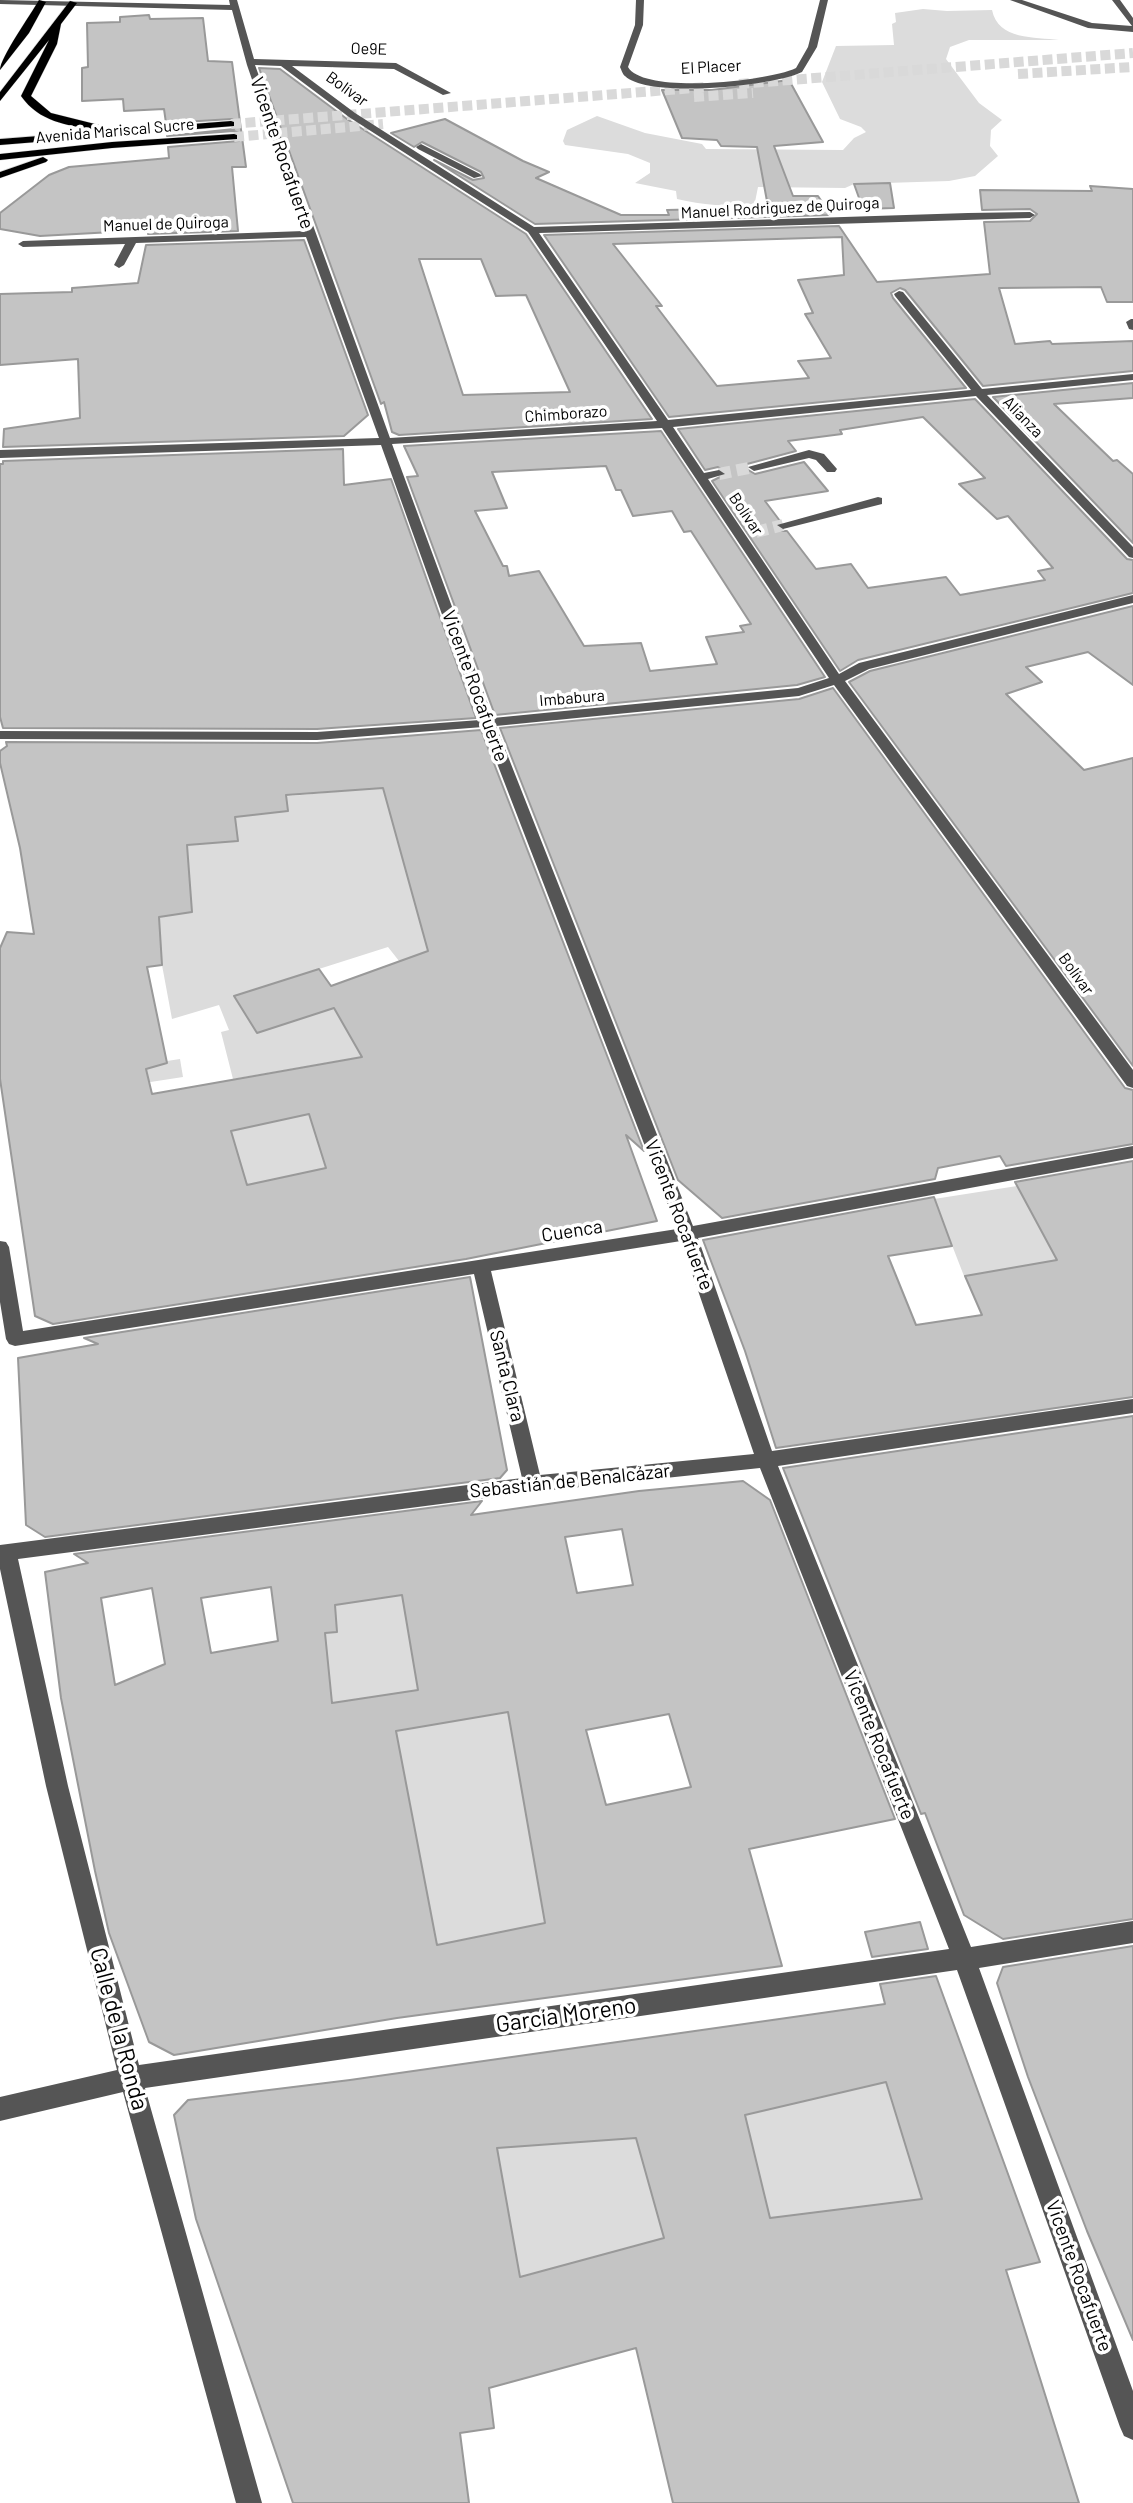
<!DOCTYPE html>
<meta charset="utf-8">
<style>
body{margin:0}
canvas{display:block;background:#fff}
</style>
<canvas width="1133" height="2503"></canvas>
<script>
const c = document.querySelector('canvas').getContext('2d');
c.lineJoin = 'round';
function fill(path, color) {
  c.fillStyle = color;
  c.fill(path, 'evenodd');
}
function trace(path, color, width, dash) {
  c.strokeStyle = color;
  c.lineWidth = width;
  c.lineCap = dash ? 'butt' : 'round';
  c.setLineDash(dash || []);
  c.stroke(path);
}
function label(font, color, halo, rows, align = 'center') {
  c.font = font + ' Barlow,sans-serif';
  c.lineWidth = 7;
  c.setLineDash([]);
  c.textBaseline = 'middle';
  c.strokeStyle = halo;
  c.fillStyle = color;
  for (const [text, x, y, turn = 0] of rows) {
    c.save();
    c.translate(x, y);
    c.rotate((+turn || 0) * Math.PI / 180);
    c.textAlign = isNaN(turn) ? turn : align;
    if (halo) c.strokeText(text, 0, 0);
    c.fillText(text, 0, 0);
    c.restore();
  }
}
const green = new Path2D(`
 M923 9 947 11 992 10C998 40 1035 37 1059 40H969L950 47 946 59 979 103 1002 120 991 130 990 146 998 156 975 176 949 181 854 184 845 188 758 187 754 207C728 206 702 205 677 199L676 191 635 183 650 173V163L628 154 565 145 563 141 567 130 597 116 645 133 702 144 706 149 843 150 854 138 866 132 861 127 840 119 822 82 836 46 894 45 892 24 896 22 895 13Z
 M391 787 394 824 425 939 458 934 403 966 388 947 234 996 254 1029 264 1030 335 1007 417 1047 233 1079 221 1032 229 1030 219 1005 172 1019 162 965 158 917 192 912 190 891 155 893 175 846 237 841 234 801Z
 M180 1059 183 1077 144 1083 141 1065Z
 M309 1114 326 1168 247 1185 231 1131Z
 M1017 1186 1041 1231 1057 1229 1073 1258 964 1276 934 1199Z
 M402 1595 418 1690 377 1696 335 1727 325 1633 337 1631 335 1605Z
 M508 1712 545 1923 437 1945 396 1731Z
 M886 2082 922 2199 770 2218 745 2115Z
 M636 2138 664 2238 520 2277 497 2148Z`);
const building = new Path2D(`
 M149 15 150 19 203 18 208 61 232 62 246 167H232L238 231 148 234 149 230 40 236 0 229V213L49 175 69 167 169 158 168 147 239 141V133L234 131 167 136 234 129 237 122 232 119 166 123 164 109 124 111 123 99 82 101V68L88 67 87 23 120 22V17Z
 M259 68 280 69 347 119 526 234 652 419 399 435 392 432 384 402 381 404ZM419 259H481L496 296 526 295 570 392 463 395Z
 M789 80 823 142 774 146 793 196H818L831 215 535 224 434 160 473 180 484 178 481 172 422 142 414 147 391 133 445 119 523 161 549 172 536 178 621 215H669L667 210 708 209V212H769L757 147 721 146 717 140 682 138 662 90H712Z
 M890 183 894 208 863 209 854 184Z
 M1090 186 1133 189V302H1107L1101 287 999 288 1015 344 1050 341 1052 344 1133 341V371L983 386 905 290 900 288 891 293 893 298 966 388 669 417 544 235 839 226 877 282 990 274 984 222 1030 221 1037 214 1030 209 982 210 980 190 1092 191ZM842 237 844 275 798 280 813 313 805 314 831 358 798 361 809 378 717 386 656 306H662L613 244Z
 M304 240 368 415 344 436 3 447 4 429 80 418 78 359 0 365V294L72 292V288L138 283 146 245Z
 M1133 383V398L1054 404 1113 461 1117 460 1133 474V543L993 397Z
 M975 399 1127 559 1133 560V593L858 660 840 671 712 481 728 473 718 467 705 470 678 429ZM923 417 985 478 959 484 997 519 1008 516 1053 568 1038 571 1045 580 960 595 946 577 868 588 851 564 816 569 787 531H782L776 527 775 524 780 521 765 501 828 491 804 462 755 474 745 468 747 464 796 451 788 441 842 434 840 430Z
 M661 431 825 677 797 685 495 715 407 477 418 476 404 446ZM606 466 616 490H621L633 516 672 511 684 532 691 531 751 624 740 626 744 632 706 637 717 664 650 671 641 643 584 646 539 571 509 576 507 566H503L475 511 507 508 492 472Z
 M343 449 344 485 391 479 476 718 317 729 3 728 0 717V464H3V461Z
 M1133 606V685L1088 652 1026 667 1042 682 1006 694 1084 770 1133 758V1066L849 682 870 671Z
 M833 688 1125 1088 1133 1090V1144L1006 1166 1000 1156 938 1168 935 1179 722 1218 678 1180 500 728 799 699Z
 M481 730 644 1151 626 1135 657 1221 466 1259 53 1324 35 1316 0 1079V948L7 932 34 934 20 848 0 763V751L7 746 6 742 317 743ZM383 788 428 951 331 986 319 969 234 996 257 1033 334 1008 362 1057 152 1094 146 1069 167 1063 147 967 162 965 159 917 192 912 187 845 238 841 235 817 288 811 286 795ZM309 1114 326 1168 247 1185 231 1131Z
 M1133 1161V1397L776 1448 745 1351 703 1240 934 1197 952 1246 888 1256 916 1325 982 1315 965 1276 1057 1260 1015 1182Z
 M470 1277 507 1470 500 1478 45 1537 26 1525 18 1358 98 1344 84 1338Z
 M1133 1416V1919L1003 1939 964 1915 925 1813 921 1814 783 1468Z
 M743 1481 770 1500 895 1819 749 1849 782 1966 397 2018 174 2055 149 2042 109 1933 95 1871 61 1698 45 1572 88 1563 74 1554 482 1501 471 1515 639 1491ZM622 1529 633 1585 577 1593 565 1537ZM271 1587 278 1641 211 1653 201 1598ZM152 1588 165 1664 115 1685 101 1598ZM402 1595 418 1690 332 1703 325 1633 337 1632 335 1605ZM508 1712 545 1923 437 1945 396 1731ZM669 1714 691 1787 606 1805 586 1730Z
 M920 1922 928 1949 872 1957 865 1932Z
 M1133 1946V2340L1087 2231 1028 2077 997 1983 1003 1967Z
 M936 1976 1040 2262 1006 2270 1079 2503H673L636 2348 489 2388 494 2428 460 2433 469 2503H293L196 2219 174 2115 188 2100 350 2080 885 2004 880 1984ZM886 2082 922 2199 770 2218 745 2115ZM636 2138 664 2238 520 2277 497 2148Z`);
const minorTunnel = new Path2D(`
 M719 474 754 467
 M756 532 783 525`);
const majorTunnel = new Path2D(`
 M1018 74 1133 67
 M739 84 1133 53
 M694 97 753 93
 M231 124 707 87
 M234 137 383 124`);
const minor = new Path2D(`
 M0 0 230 5 229 0H237L254 59 396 63 451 93 443 95 394 69 292 66 355 113 534 227 968 213 1030 212 1035 215 1030 218 539 233 668 420 971 390 895 296 894 294 899 291 903 292 982 389 1133 374V380L987 395 1133 547V558L1129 557 976 396 673 427 704 473 719 470 725 474 708 479 839 674 859 663 1133 595V603L869 669 845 681 1133 1070V1088L1127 1086 834 685 799 696 496 726 693 1226 1133 1146V1158L698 1238 772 1451 1133 1399V1413L778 1466 971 1947 1133 1921V1943L979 1968 1133 2391V2440L1124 2436 1120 2427 957 1970 145 2088 262 2503H236L123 2092 0 2121V2097L117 2070 46 1786 0 1569V1545L522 1478 474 1274 15 1346 9 1344 6 1339 0 1302V1241L6 1242 9 1247 23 1331 677 1229 483 727 317 740 0 739V731L317 732 480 720 381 445 0 458V450L379 438 306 237 136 243 124 265 119 268 114 265 125 244 23 247 18 244 23 241 304 231 247 65 232 10 0 4ZM255 65 281 66 349 117 528 232 657 421 390 438ZM662 428 829 678 798 688 493 718 392 444ZM681 1241 754 1454 540 1475 491 1271ZM760 1468 949 1949 139 2065 68 1786 18 1559 533 1492Z
 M636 0H644L643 25 628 67C644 95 770 81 796 68L808 47 820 0H828L817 47 802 72C774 86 649 99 625 76 623 75 621 69 620 67L635 25Z
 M1010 0H1022L1092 23 1132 26 1112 0H1120L1133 18V32L1088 28Z
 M421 144 480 174 482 176 474 178 418 149 416 147Z
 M1131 319H1133V330L1129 329 1126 322Z
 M809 450 824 454 837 469 835 472H827L816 460 809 458 754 471 748 467Z
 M878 497 882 498V504L783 529 777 525Z`);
const major = new Path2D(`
 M39 0 46 2 29 33 0 70C0 58 31 14 39 0Z
 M70 1 77 3 61 24 57 44 31 96 51 113 99 125 101 127 96 130C67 125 39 122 21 96L49 40 0 101V92Z
 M231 121 234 122V126L0 145V139Z
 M234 134 237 135V139L112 148 0 160V154L112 142Z
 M43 157 48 160 46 162 0 178V172Z`);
const farStreetnames = [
 ["Oe9E",369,49,2],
 ["El Placer",711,67,-3],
 ["Bolívar",347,89,36],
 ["Avenida Mariscal Sucre",115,131,-5],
 ["Manuel Rodriguez de Quiroga",780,208,-3],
 ["Manuel de Quiroga",166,224,-2],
 ["Chimborazo",566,414,-4],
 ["Alianza",1023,417,46],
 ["Bolívar",746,514,56],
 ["Imbabura",572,698,-5],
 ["Bolívar",1076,974,54]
];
const streetNames = [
 ["Vicente Rocafuerte",282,153,71],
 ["Vicente Rocafuerte",475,686,70],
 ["Vicente Rocafuerte",679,1215,69],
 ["Cuenca",572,1231,-9],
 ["Santa Clara",507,1376,76],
 ["Sebastián de Benalcázar",570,1481,-6],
 ["Vicente Rocafuerte",879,1745,68],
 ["Vicente Rocafuerte",1079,2276,70]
];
const nearStreetnames = [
 ["García Moreno",566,2015,-8],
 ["Calle de la Ronda",119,2029,75]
];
fill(green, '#dcdcdc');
fill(building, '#c4c4c4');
trace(building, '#999', 2);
trace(minorTunnel, '#d9d9d9', 12, [12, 6]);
trace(majorTunnel, '#d9d9d9', 10, [10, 4.5]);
trace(major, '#dbdbdb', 1);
fill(minor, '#555');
fill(major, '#000');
label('16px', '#000', '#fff', farStreetnames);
label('19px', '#000', '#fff', streetNames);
label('23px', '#000', '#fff', nearStreetnames);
</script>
